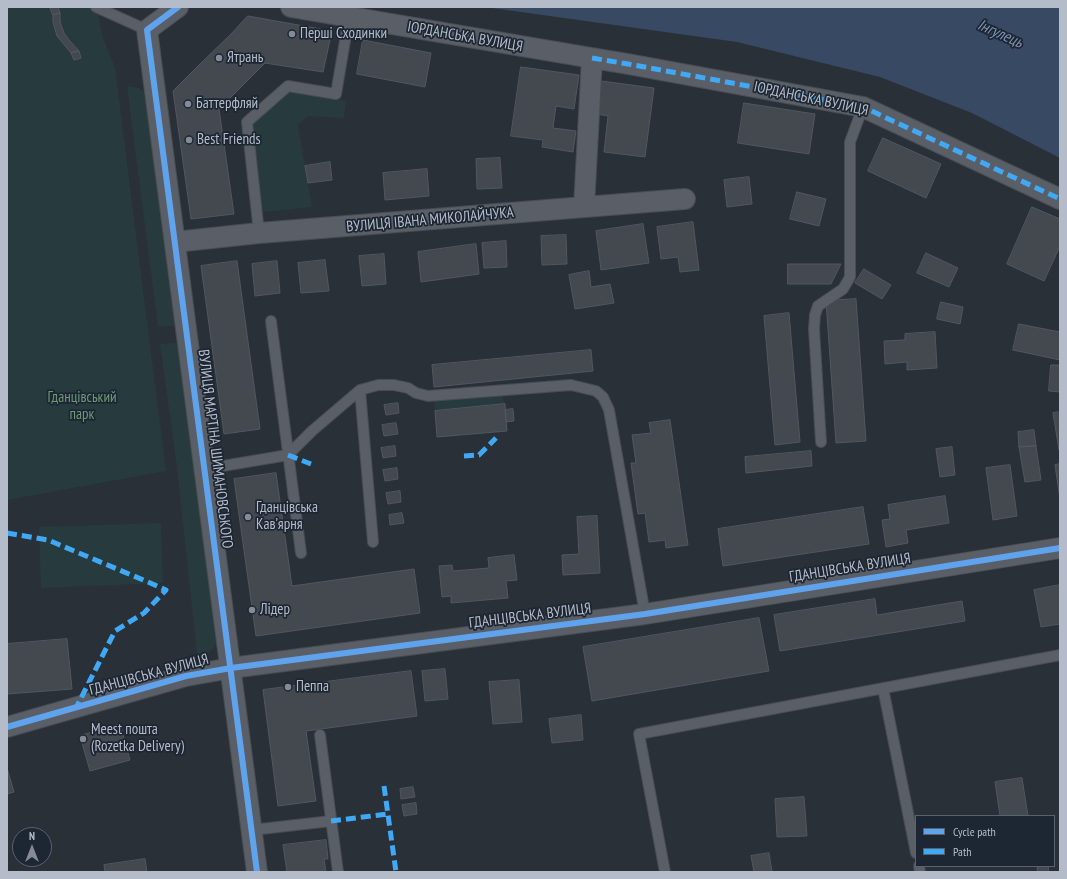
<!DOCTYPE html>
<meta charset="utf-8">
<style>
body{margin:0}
#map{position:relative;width:1067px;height:879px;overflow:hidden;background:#2a3038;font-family:"PT Sans Narrow",sans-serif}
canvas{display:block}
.frame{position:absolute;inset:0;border:8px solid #b4bcc9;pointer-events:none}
.legend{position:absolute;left:915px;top:815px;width:140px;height:52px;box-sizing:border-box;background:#1d2633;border:1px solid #59626f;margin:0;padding:5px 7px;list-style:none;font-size:12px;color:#b4bcc9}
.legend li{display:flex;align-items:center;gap:8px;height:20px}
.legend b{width:20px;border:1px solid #59626f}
.north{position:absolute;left:12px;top:827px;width:40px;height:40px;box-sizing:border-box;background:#1d2633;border:1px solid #59626f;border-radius:50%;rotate:0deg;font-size:11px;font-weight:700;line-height:16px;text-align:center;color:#b4bcc9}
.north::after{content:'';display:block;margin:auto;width:14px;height:18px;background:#848b96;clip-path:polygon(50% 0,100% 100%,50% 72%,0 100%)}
</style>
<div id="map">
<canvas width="1067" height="879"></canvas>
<div class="frame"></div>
<ul class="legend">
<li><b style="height:5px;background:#60a3ed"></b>Cycle path</li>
<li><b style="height:5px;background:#3fa9f5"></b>Path</li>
</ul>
<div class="north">N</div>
</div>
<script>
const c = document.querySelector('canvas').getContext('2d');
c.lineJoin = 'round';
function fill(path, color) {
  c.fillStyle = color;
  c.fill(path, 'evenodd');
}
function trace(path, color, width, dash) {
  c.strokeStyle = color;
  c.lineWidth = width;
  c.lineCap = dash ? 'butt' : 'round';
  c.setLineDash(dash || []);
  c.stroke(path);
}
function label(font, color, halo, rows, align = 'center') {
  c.font = font + ' "PT Sans Narrow",sans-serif';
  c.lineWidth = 3.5;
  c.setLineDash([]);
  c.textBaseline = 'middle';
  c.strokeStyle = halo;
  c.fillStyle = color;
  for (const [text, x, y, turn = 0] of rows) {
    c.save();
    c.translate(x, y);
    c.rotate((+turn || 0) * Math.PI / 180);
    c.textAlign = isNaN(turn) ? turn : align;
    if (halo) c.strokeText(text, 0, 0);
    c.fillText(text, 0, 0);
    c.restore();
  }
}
const green = new Path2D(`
 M7 7H97L102 35 115 68 166 471 7 500Z
 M127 86 139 88 146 93 177 322 173 326H158Z
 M290 92 346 101 344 118 307 116 298 125 312 207 263 212 252 122Z
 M177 343 182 349 216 645 198 663 177 467 160 344Z
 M502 394 505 404 435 411 434 401Z
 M161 523 163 583 41 588 39 527Z`);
const water = new Path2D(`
 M485 7H1060V158L972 113 880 77 737 42Z`);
const building = new Path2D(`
 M50 7H58L60 13 53 15Z
 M60 13V22L64 33 69 40 79 51 71 53 57 36 53 22V15Z
 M248 16 332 31 323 72 265 63 219 109 234 214 191 219 173 91 198 66 231 34Z
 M363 40 431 53 425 87 357 74Z
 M79 51 81 58 74 60 71 53Z
 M521 67 579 75 574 109 556 106 553 128 576 131 573 152 542 147 543 140 511 136Z
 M601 81 654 88 645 157 604 152 608 116 597 114Z
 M744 103 815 114 809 154 738 143Z
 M883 138 941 164 926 198 868 171Z
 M500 158 502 188 477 189 476 159Z
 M330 162 332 180 308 183 305 166Z
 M427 169 429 196 385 200 383 173Z
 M749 177 752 204 727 207 724 180Z
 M797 192 826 199 819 226 790 219Z
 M1032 207 1060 219V246L1044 281 1007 264Z
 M693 222 699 270 680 272 678 257 661 259 657 227Z
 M643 224 649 263 601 270 596 231Z
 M566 235 567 264 542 265 541 236Z
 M506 241 507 267 484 268 482 243Z
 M476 244 479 274 421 282 418 252Z
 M926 253 958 268 949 287 917 273Z
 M384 254 386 284 362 286 359 256Z
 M325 260 329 291 301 293 298 263Z
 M237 261 260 429 224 434 201 266Z
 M277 261 280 293 255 296 252 264Z
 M788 264H841L831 284H788Z
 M864 269 891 285 882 299 855 283Z
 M589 271 591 287 610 284 614 303 575 309 569 275Z
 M856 299 866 441 836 443 826 301Z
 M941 302 963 307 960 324 937 319Z
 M789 313 800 442 775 445 764 316Z
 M1019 324 1060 332V360L1013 350Z
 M935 332 937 368 907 370V362L885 364 884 341 905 340V334Z
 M591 350 593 371 434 387 432 365Z
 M1051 365H1060V392L1049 391Z
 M398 403 399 413 386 415 384 405Z
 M505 404 507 431 437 437 435 411Z
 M513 409 514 421 506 422 505 410Z
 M1060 412V450H1059L1053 413Z
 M670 420 688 545 666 548 665 540 649 542 645 513 638 514 631 463H636L632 435 651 433 649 423Z
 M396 423 398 434 384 436 382 425Z
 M1034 430 1036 446 1019 447 1018 432Z
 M395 446 396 456 383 458 381 448Z
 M1036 446 1041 480 1025 482 1019 447Z
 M952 447 955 475 940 477 936 449Z
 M811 451 812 466 746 473 745 457Z
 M1060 464V499L1055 465Z
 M1010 465 1017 516 993 520 986 468Z
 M397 468 398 479 385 481 383 470Z
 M276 473 292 586 414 569 420 613 256 636 234 479Z
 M400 491 401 502 388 504 386 493Z
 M945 496 949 523 906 530 908 543 886 547 882 520 890 519 888 505Z
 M863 507 869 544 723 566 718 529Z
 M402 513 404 523 390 525 389 515Z
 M597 516 600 573 563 575 562 555 579 554 577 517Z
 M514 555 517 580 506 581 508 598 451 603V596L442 597 439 566 452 565 453 571 489 568 488 558Z
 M1060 585V624L1041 627 1034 590Z
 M875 599 877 615 962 601 965 621 780 651 774 615Z
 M759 618 769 671 592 701 583 647Z
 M67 639 72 689 7 694V644Z
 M445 669 448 699 425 701 422 671Z
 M411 671 417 716 306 731 316 801 278 806 263 690Z
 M519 680 522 722 493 724 489 682Z
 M581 715 583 740 552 743 549 719Z
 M120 724 130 760 90 771 80 736Z
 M7 768 14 792 7 794Z
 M1022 778 1028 816H1000L995 782Z
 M413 787 415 797 401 799 400 789Z
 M804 797 807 836 777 837 775 799Z
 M416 803 417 814 404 816 402 805Z
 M326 840 328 859H324L326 872H287L283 845Z
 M769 853 772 872H754L751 856Z
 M145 859 147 872H105L104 865Z
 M1048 866 1049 872H1038L1037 868Z`);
const service = new Path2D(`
 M96 7 147 30
 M259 233 247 122 288 86 336 94 349 17
 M271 321 301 553
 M360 390 373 542
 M821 442 814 329 815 315 818 306 843 289 850 277V142L863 107
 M205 469 288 455 312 431 360 390 378 385H394L408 388 416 393 428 396 571 385 596 391 603 397 609 410 645 614
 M883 688 916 853
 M320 735 338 872
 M252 830 331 821
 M919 866 920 872
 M665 872 639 734 1060 655`);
const minor = new Path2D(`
 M178 7 147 30 257 872
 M291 7 592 58 584 207
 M592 58 628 64 863 107 1060 199
 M175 242 259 233 685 199
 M7 727 186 676 231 668 645 614 1060 548`);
const quiet = new Path2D(`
 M592 58 628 64 863 107 1060 199
 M288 455 311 464
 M464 456 479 455 496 438
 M7 533 48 540 148 582 166 590 144 613 115 631 76 708
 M384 786 396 872
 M331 821 388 814`);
const cycleway = new Path2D(`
 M178 7 147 30 257 872
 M7 727 186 676 231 668 645 614 1060 548`);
const markers = [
 [292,34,4,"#848b96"],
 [219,58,4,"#848b96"],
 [188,104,4,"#848b96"],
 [189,140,4,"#848b96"],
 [248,517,4,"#848b96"],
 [252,610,4,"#848b96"],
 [288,687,4,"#848b96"],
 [83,739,4,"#848b96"]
];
const poiNames = [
 ["Перші Сходинки",300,34],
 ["Ятрань",227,58],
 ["Баттерфляй",196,104],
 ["Best Friends",197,140],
 ["Гданцівська",256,508],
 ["Кавʼярня",256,525],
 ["Лідер",260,610],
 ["Пеппа",296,687],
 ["Meest пошта",91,730],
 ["(Rozetka Delivery)",91,747]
];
const streetNames = [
 ["ІОРДАНСЬКА ВУЛИЦЯ",465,37,10],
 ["ІОРДАНСЬКА ВУЛИЦЯ",811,99,12],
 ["ВУЛИЦЯ ІВАНА МИКОЛАЙЧУКА",430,220,-5],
 ["ВУЛИЦЯ МАРТІНА ШИМАНОВСЬКОГО",215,449,83],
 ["ГДАНЦІВСЬКА ВУЛИЦЯ",850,568,-9],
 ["ГДАНЦІВСЬКА ВУЛИЦЯ",530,616,-7],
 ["ГДАНЦІВСЬКА ВУЛИЦЯ",149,675,-15]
];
const parkNames = [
 ["Гданцівський",82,398],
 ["парк",82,415]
];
const waterNames = [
 ["Інгулець",1000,34,24]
];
fill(green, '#273a3e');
fill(water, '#384963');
fill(building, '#444950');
trace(building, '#52575f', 1);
trace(service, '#484c53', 12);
trace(minor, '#484c53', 22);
trace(service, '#5a5e66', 10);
trace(minor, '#5a5e66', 20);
trace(quiet, '#3fa9f5', 5, [10, 5]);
trace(cycleway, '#60a3ed', 6);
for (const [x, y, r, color] of markers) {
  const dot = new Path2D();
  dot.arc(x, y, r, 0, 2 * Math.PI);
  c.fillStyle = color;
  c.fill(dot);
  trace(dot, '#1d2633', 1.5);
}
label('15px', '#b4bcc9', '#1d2633', poiNames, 'left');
label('15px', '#b4bcc9', '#1d2633', streetNames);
label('15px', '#6b9a76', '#1d2633', parkNames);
label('italic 16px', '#7c92b1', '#1d2633', waterNames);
</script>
